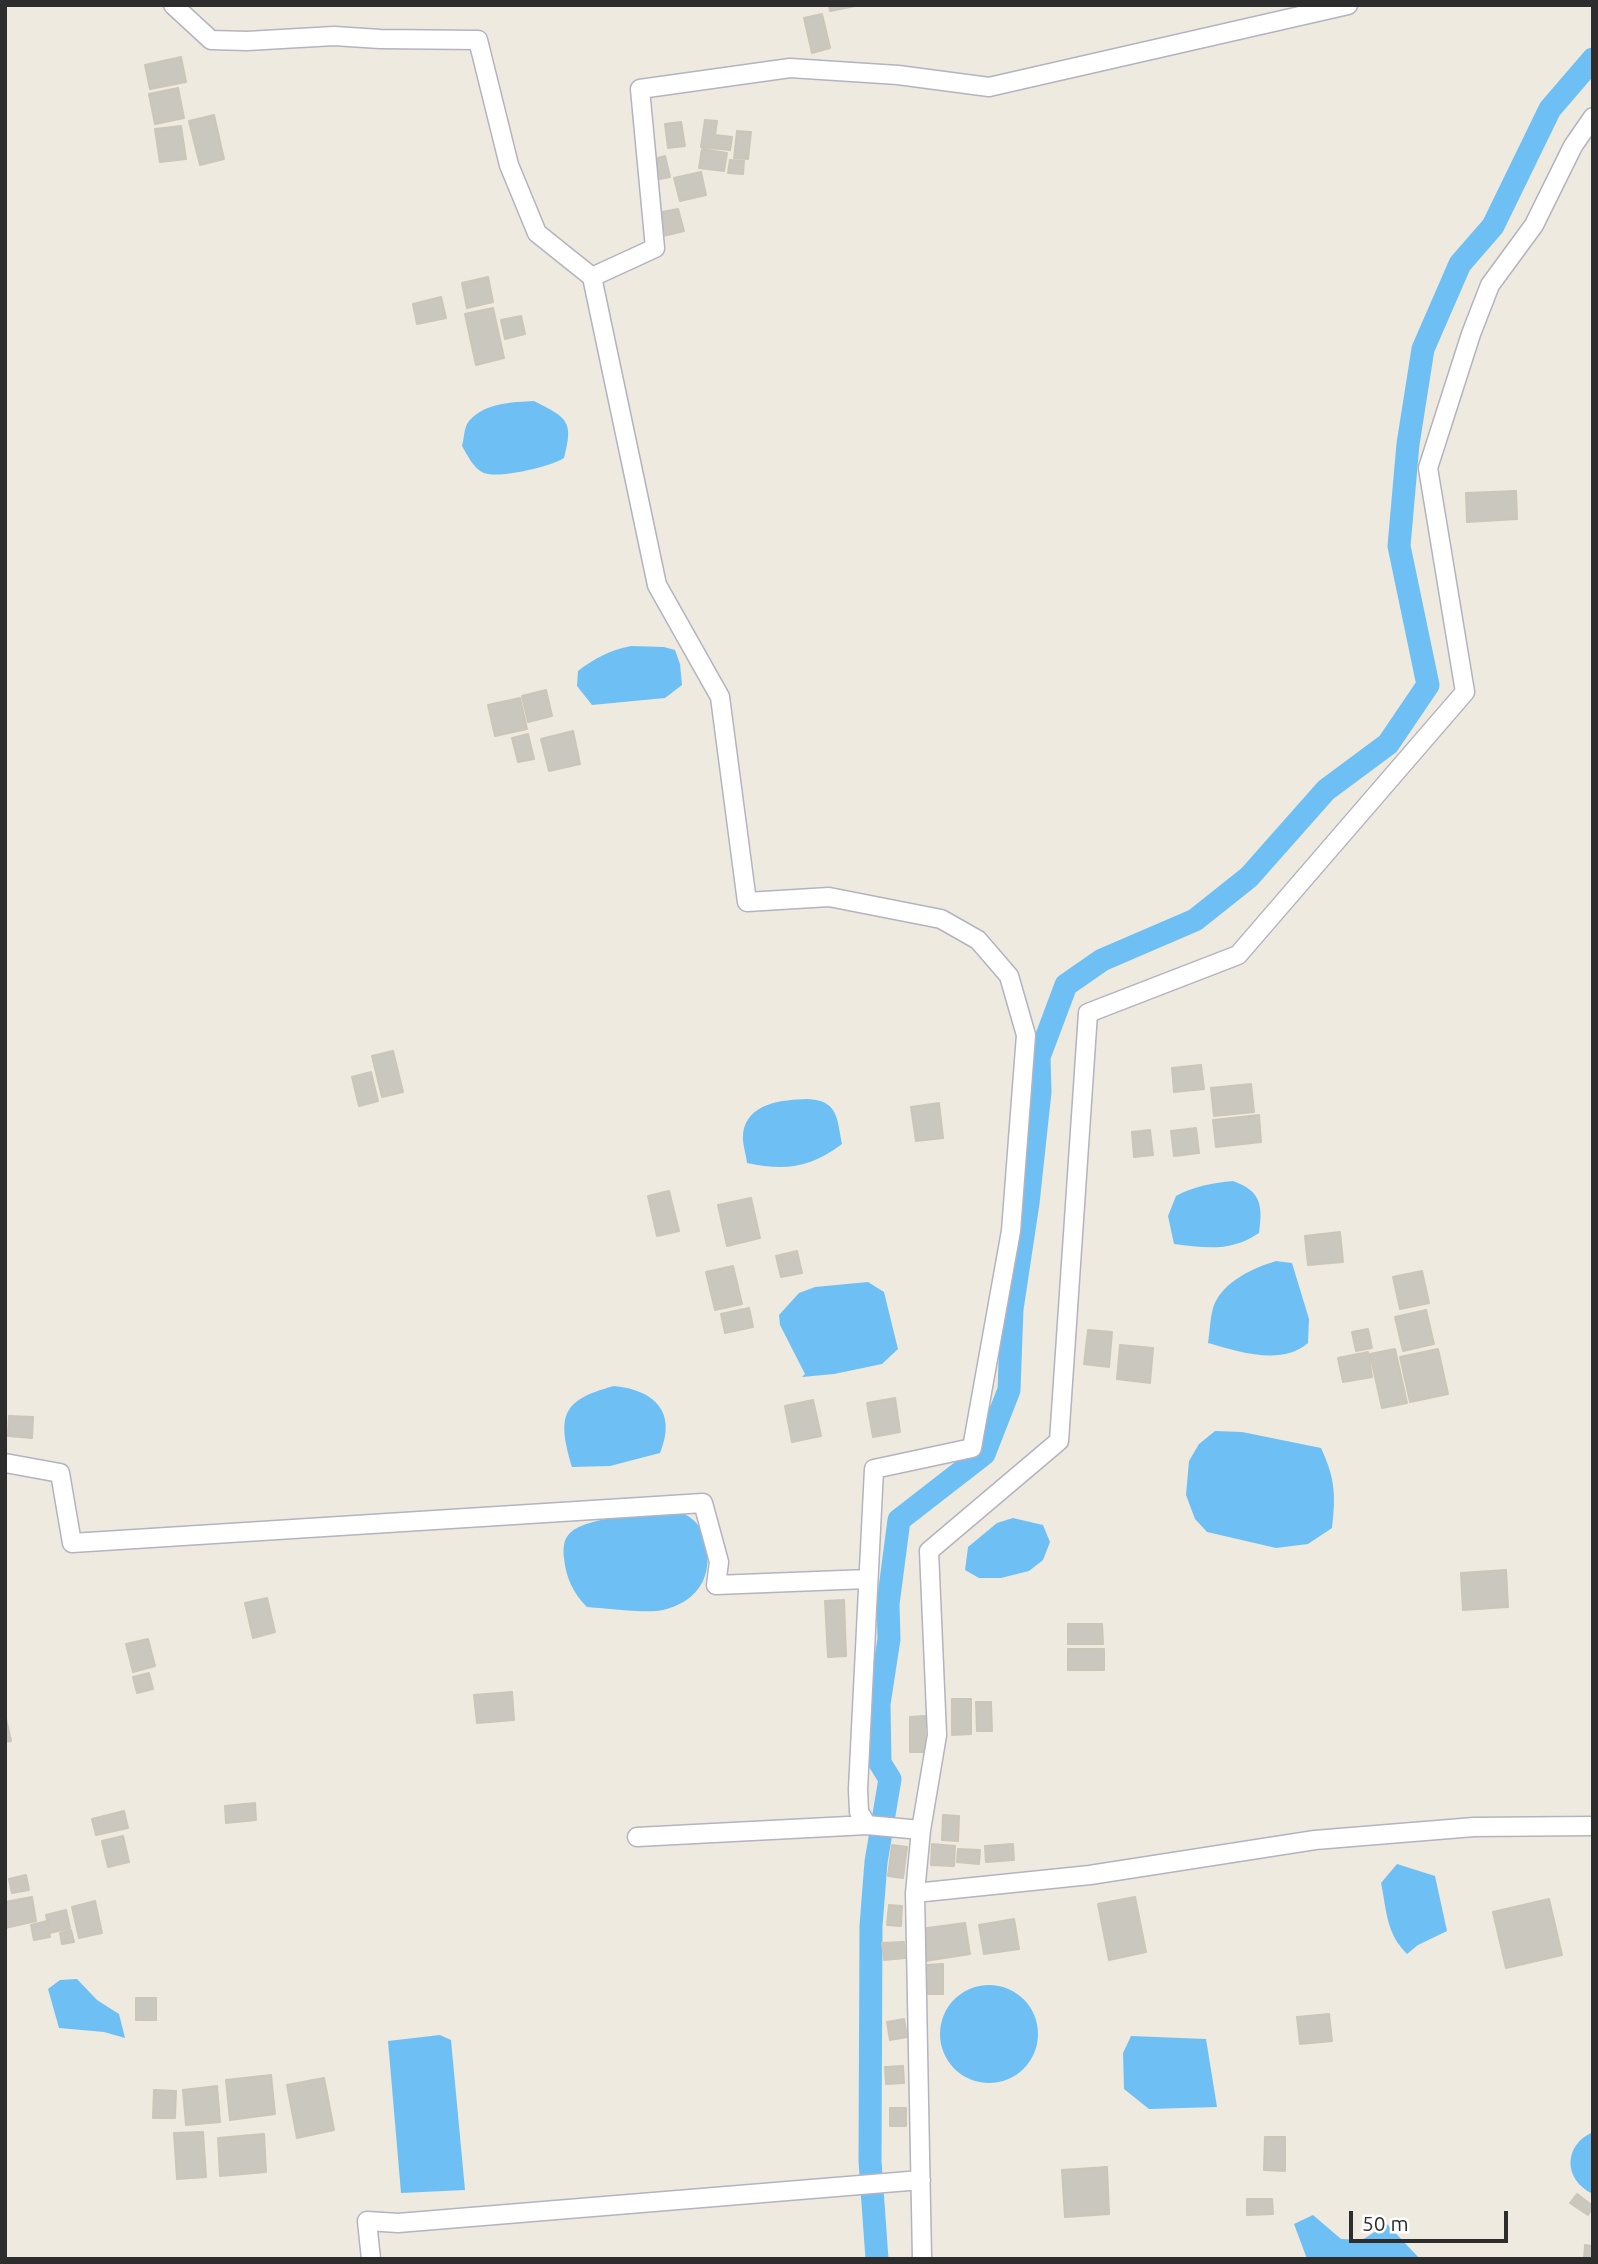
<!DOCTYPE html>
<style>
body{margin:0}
#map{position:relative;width:1598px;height:2264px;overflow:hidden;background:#efeadf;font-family:Ubuntu,sans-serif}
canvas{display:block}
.frame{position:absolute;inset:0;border:7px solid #2d2d2d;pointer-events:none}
.scale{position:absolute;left:1349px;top:2211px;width:159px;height:32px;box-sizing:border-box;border:4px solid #2d2d2d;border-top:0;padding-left:9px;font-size:21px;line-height:24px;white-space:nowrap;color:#2d2d2d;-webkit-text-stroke:5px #fff;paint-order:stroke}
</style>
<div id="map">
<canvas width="1598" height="2264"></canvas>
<div class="frame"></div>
<div class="scale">50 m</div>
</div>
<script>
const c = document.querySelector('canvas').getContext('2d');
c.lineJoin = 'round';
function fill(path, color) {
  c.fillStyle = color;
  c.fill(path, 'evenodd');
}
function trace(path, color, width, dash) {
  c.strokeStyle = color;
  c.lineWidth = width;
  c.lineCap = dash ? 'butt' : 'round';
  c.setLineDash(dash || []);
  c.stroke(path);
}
const water = new Path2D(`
 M534 401C567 418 574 420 564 458 550 467 504 477 488 474 475 472 468 456 462 446 464 439 464 430 467 424 481 403 512 402 534 401Z
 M631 646 664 647 675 650 680 664 682 685 665 698 592 705 577 686 578 671C595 658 610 650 631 646Z
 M807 1099C838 1100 837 1118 842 1144 810 1168 785 1171 747 1163 746 1154 742 1143 743 1134 747 1102 783 1100 807 1099Z
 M1233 1181C1261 1191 1263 1205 1259 1233 1231 1252 1206 1248 1174 1244L1168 1216 1176 1196C1194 1186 1213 1183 1233 1181Z
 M1276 1261 1292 1263 1309 1319 1308 1343C1282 1366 1239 1352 1208 1343 1210 1331 1210 1316 1214 1305 1224 1281 1253 1268 1276 1261Z
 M868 1282 884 1292 898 1349 882 1364 834 1374 802 1377 805 1374 780 1325 779 1315 799 1293 815 1287Z
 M614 1386C655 1390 677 1412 660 1453L610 1466 572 1467C557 1416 561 1400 614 1386Z
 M1215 1431 1242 1432 1321 1448C1335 1478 1336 1495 1332 1528L1308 1544 1276 1548 1207 1532 1195 1519 1186 1495 1189 1461 1199 1444Z
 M682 1513C699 1520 705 1534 707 1551 711 1582 693 1603 663 1610 649 1614 604 1608 587 1607 573 1593 566 1578 564 1558 563 1549 563 1540 570 1533 588 1515 656 1514 682 1513Z
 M1013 1518 1043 1525 1050 1542 1043 1560 1029 1571 1001 1578H979L965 1570 968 1547 997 1523Z
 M1397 1864 1435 1876 1447 1931 1418 1945 1407 1954C1386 1933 1387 1912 1381 1883Z
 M77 1979 97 2000 119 2014 125 2038 104 2032 59 2028 48 1989 60 1980Z
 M940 2034a49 49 0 1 1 98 0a49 49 0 1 1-98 0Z
 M440 2035 451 2040 465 2190 401 2193 388 2041Z
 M1131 2036 1206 2039 1217 2107 1149 2109 1124 2089 1123 2053Z
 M1593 2132V2194C1563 2180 1563 2145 1593 2132Z
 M1313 2215 1341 2239 1362 2240 1387 2224 1420 2259H1307L1294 2224Z`);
const canal = new Path2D(`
 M877 2259 870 2161 871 1926 876 1862 890 1779 880 1763 879 1704 889 1639 888 1604 899 1520 984 1454 1009 1390 1012 1309 1028 1203 1040 1092 1039 1057 1066 985 1102 960 1195 920 1249 877 1326 790 1388 744 1428 685 1399 546 1408 444 1423 349 1460 264 1493 226 1550 109 1593 59`);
const building = new Path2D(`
 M829 5H855V6L830 11Z
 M822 14 830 48 812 53 804 18Z
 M181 57 186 82 150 89 145 65Z
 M178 88 184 118 155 124 149 94Z
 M214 115 224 159 200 165 189 121Z
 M705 120 717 121 715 135 732 137 730 150 701 147Z
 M681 122 685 146 668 148 665 124Z
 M181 126 186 159 160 162 155 129Z
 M737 131 751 132 748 159 734 158Z
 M702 149 727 153 724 171 699 168Z
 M665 156 670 177 655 180 650 160Z
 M730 160 744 161 743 174 728 173Z
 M701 172 706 195 680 201 674 178Z
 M678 209 684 231 663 236 657 213Z
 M488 277 493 302 467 308 462 283Z
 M441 297 446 318 417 324 413 304Z
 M493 308 504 358 476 365 465 314Z
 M521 316 525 334 505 339 501 320Z
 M1516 491 1517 519 1467 522 1466 493Z
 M546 690 552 716 528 722 522 696Z
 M520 698 527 729 495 736 488 705Z
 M573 731 580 764 549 771 541 739Z
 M528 734 534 759 518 762 512 738Z
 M393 1051 403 1092 382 1097 372 1056Z
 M1201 1065 1204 1089 1174 1092 1172 1068Z
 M371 1072 378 1101 359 1106 352 1077Z
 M1251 1084 1254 1112 1214 1116 1211 1088Z
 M939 1103 943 1138 916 1141 911 1107Z
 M1259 1115 1261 1142 1216 1147 1213 1120Z
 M1196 1128 1199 1153 1174 1156 1171 1131Z
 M1150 1130 1153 1155 1134 1157 1132 1132Z
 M669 1191 679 1231 657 1236 648 1196Z
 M751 1198 760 1238 727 1246 718 1205Z
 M1340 1232 1343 1262 1308 1265 1305 1236Z
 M797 1251 802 1273 781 1277 776 1256Z
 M733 1266 742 1304 715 1310 706 1272Z
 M1422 1271 1429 1303 1400 1309 1393 1277Z
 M749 1308 753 1327 725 1333 721 1314Z
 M1426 1310 1434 1344 1403 1351 1395 1317Z
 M1368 1329 1372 1348 1356 1351 1352 1332Z
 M1088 1330 1112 1332 1109 1367 1084 1364Z
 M1120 1345 1153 1348 1150 1383 1117 1379Z
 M1395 1349 1407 1403 1382 1408 1370 1354Z
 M1438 1349 1448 1394 1410 1402 1400 1357Z
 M1368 1352 1372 1377 1343 1382 1338 1358Z
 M895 1398 900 1432 873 1437 867 1403Z
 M813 1400 821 1436 792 1442 785 1406Z
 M9 1416 33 1417 32 1438 8 1436Z
 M1506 1570 1508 1607 1463 1610 1461 1573Z
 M267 1598 275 1632 253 1638 245 1603Z
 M844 1600 846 1656 828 1657 825 1601Z
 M1068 1624H1102L1103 1644H1068Z
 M148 1639 155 1666 133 1672 126 1644Z
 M1068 1649H1104V1670H1068Z
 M149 1673 153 1689 137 1693 133 1677Z
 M512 1692 514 1720 477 1723 474 1695Z
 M952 1699H971V1734L952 1735Z
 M976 1702H991L992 1731H977Z
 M5 1714 11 1741 5 1742Z
 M925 1716V1752H910V1717Z
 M255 1803 256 1820 226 1823 225 1806Z
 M124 1811 128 1828 96 1835 92 1819Z
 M943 1815 959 1816 958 1841 942 1840Z
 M123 1836 129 1862 108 1867 102 1841Z
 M932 1844 955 1846 954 1866 931 1865Z
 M1013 1844 1014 1860 986 1862 985 1846Z
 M892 1845 907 1847 903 1878 888 1876Z
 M958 1849 980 1850 979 1864 957 1862Z
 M26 1875 29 1890 12 1893 9 1879Z
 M32 1897 36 1921 5 1928V1902Z
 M1135 1897 1146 1952 1109 1960 1098 1904Z
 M1549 1899 1562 1955 1506 1968 1493 1912Z
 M95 1901 102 1933 79 1938 72 1907Z
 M889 1905 902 1906 901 1926 887 1925Z
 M66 1910 70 1928 50 1933 46 1915Z
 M1014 1919 1019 1949 984 1954 979 1925Z
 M47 1921 50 1937 34 1940 31 1925Z
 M965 1923 970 1954 925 1961 920 1929Z
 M71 1930 74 1942 62 1944 60 1933Z
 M904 1942 905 1958 884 1960 882 1943Z
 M943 1964V1994H927L926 1965Z
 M136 1998H156V2020H136Z
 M1329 2014 1332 2041 1300 2044 1297 2017Z
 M904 2019 907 2037 890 2040 887 2022Z
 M903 2066 904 2083 886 2084 885 2067Z
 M271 2075 275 2114 230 2120 226 2080Z
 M324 2078 334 2130 297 2138 287 2085Z
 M217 2086 220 2122 186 2125 183 2090Z
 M154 2090 176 2091 175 2118H153Z
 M890 2108H906V2126H890Z
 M203 2132 206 2177 177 2179 174 2133Z
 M264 2134 266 2172 220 2176 218 2138Z
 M1265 2137H1285V2171L1264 2170Z
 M1107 2167 1109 2214 1065 2217 1062 2170Z
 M1577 2194 1593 2206 1588 2215 1570 2203Z
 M1247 2199H1272L1273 2214 1247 2215Z
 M1585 2245 1593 2246V2259H1584Z`);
const minor = new Path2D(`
 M173 5 211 40 247 41 334 36 380 39 478 40 509 165 537 233 592 277 657 585 720 697 747 902 829 897 941 919 978 940 1009 976 1026 1035 1011 1231 972 1448 874 1469 858 1789 859 1812 867 1825
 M592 277 655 248 640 89 790 68 898 75 989 87 1348 5
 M5 1463 60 1473 72 1543 703 1503 719 1562 716 1585 867 1579
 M637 1837 867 1825 921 1830
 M915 1893 1090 1875 1315 1840 1474 1827 1593 1826
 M371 2259 367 2221 398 2223 921 2180
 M922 2259 915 1893 921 1830 937 1735 929 1551 1059 1441 1088 1013 1238 955 1465 692 1428 468 1471 334 1490 285 1534 225 1573 146 1593 117`);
fill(water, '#6ec0f4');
trace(canal, '#6ec0f4', 23);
fill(building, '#cac7be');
trace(building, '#cbc6b8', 2);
trace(minor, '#b3b3c1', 21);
trace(minor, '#fff', 18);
</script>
